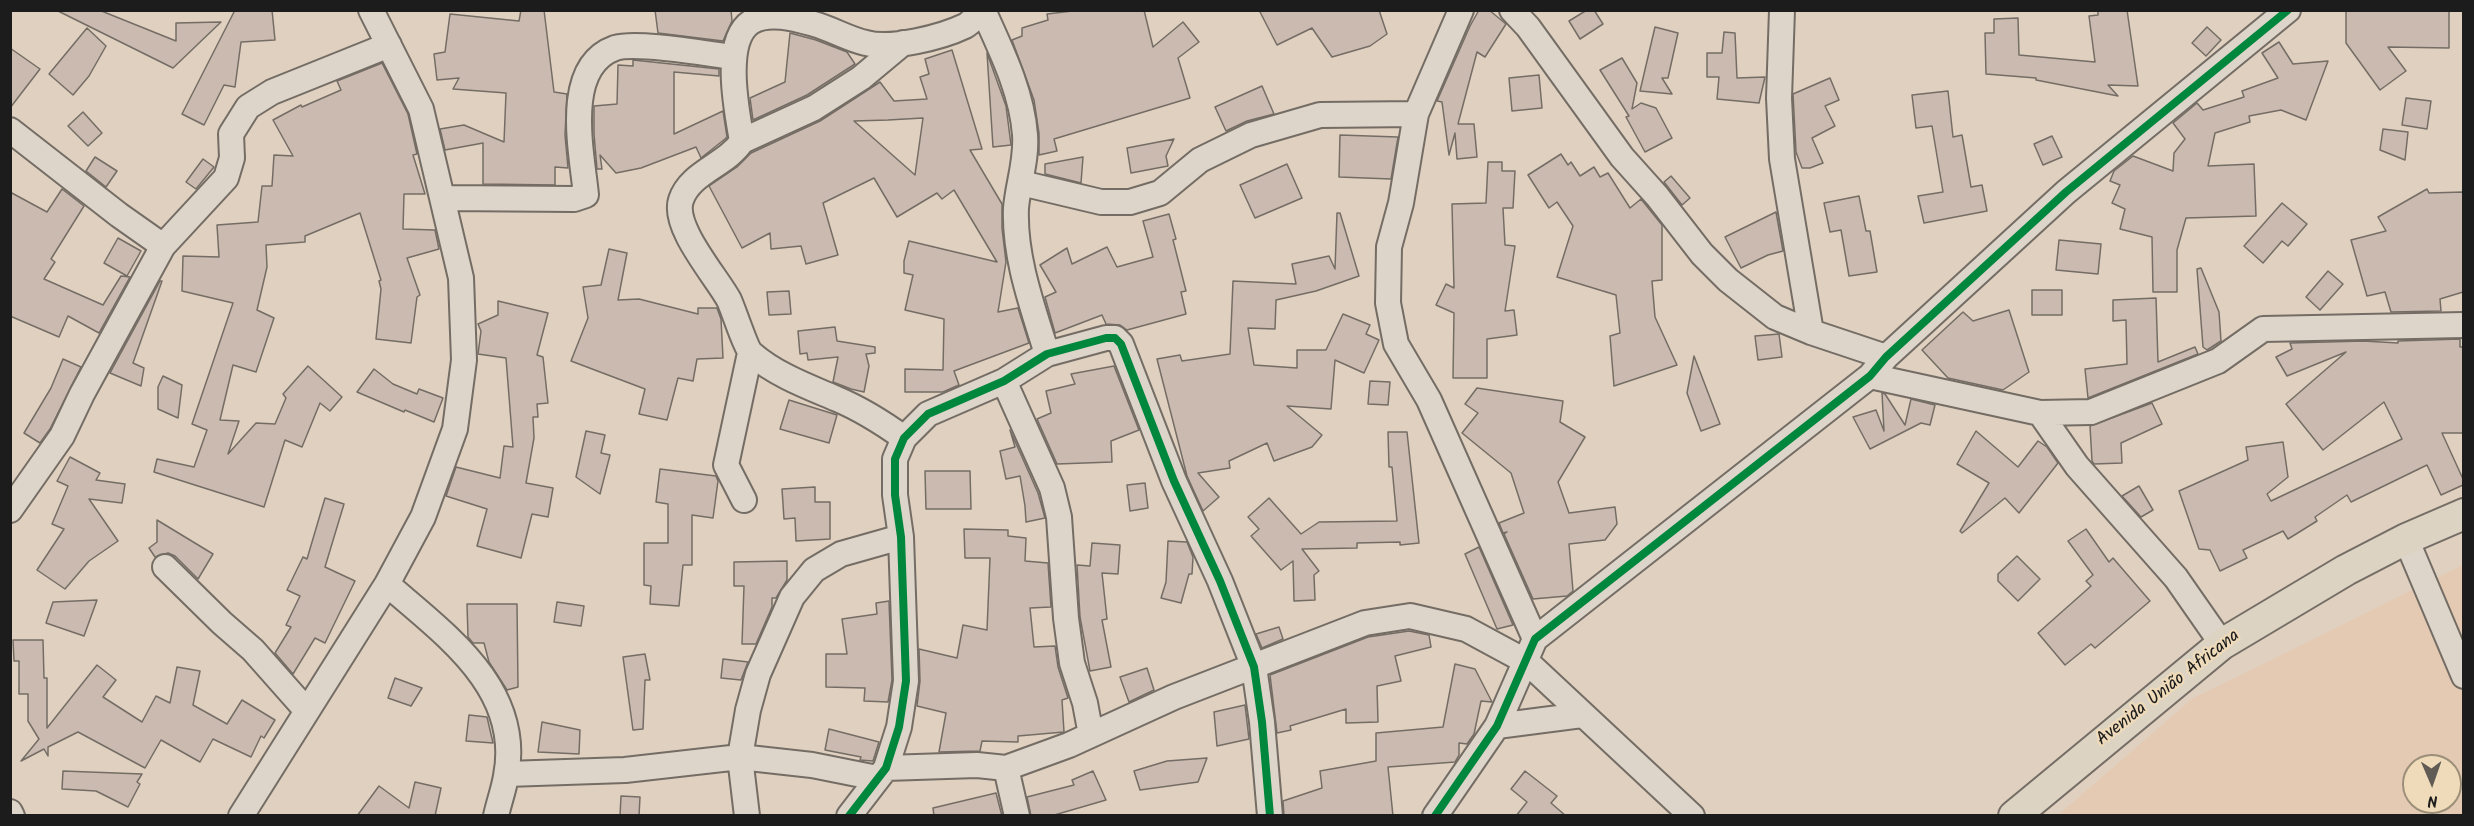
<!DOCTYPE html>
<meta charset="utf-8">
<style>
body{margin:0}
#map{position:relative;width:2474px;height:826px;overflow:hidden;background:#e0d0bf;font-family:Kalam,sans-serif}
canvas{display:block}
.frame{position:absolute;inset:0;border:12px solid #1c1c1c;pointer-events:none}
.north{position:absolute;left:2402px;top:754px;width:60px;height:60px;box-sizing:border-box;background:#efdbb9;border:2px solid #9b8f7a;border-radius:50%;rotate:178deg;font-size:16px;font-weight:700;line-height:24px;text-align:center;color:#1c1c1c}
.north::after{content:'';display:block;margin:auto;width:21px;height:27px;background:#615b55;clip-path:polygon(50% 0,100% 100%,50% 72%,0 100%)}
</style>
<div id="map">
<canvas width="2474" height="826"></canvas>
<div class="frame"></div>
<div class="north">N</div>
</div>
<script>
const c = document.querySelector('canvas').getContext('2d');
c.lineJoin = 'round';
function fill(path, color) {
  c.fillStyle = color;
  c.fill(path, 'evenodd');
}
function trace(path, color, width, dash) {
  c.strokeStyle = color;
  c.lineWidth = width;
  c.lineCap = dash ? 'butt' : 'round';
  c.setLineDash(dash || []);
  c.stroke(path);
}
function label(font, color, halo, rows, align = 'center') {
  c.font = font + ' Kalam,sans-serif';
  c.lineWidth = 4.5;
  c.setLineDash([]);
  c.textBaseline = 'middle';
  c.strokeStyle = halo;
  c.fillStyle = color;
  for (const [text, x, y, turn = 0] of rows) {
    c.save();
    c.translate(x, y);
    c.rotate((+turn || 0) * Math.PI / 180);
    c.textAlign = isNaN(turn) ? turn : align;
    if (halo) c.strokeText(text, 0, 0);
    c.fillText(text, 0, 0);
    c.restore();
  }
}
const built = new Path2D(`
 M2463 565V815L2057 816 2192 699ZM2414 766H2450V802H2414Z`);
const building = new Path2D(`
 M56 10H99L176 41V23L221 22 173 68Z
 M235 10H272L275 40 241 42 235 87 224 85 204 125 182 114Z
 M521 10H544L554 92 567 94 565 135 568 168 555 167V185L483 184V143L445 150 440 129 464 125 504 142 506 93 453 89 459 78 437 80 434 54 445 52 450 14 519 21Z
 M655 10H731L732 21 723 41 658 33Z
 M1081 10H1144L1153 47 1183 22 1199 42 1178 58 1190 98 1054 139 1057 151 1039 155V133L1034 100 1012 40 1022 36V28L1048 20 1047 14Z
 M1259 10H1379L1387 34 1370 46 1332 57 1312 28 1277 45Z
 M1479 10H1489L1506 24 1485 57 1477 52 1458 124H1474L1477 157 1457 159 1455 133 1449 155 1442 102 1437 101 1470 26Z
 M1587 10H1594L1603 24 1580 39 1569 21Z
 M2098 10H2127L2138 86 2108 85 2118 96 2036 80V78L1986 74 1985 33H1994V19L2018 18 2019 55 2095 62 2089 16 2098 15Z
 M2346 10H2449V48L2388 47 2406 71 2380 90 2346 43Z
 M1655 27 1678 33 1668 78H1662L1672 94 1640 91Z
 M2207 27 2221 40 2206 56 2192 43Z
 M87 28 106 46 89 76 73 95 49 74Z
 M1724 32 1735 33 1737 78 1765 77 1759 103 1717 99 1719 77H1707V53H1722Z
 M790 33 816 40 847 52 855 64 807 95 753 120 750 98 785 82Z
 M2279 42 2293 64 2328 61 2306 120 2281 110 2249 116 2250 122 2215 133 2208 166 2254 164 2256 216 2186 218 2177 250V292H2153L2152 237 2120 229 2125 209 2112 203 2120 185 2110 181 2114 171 2133 156 2173 171 2174 153 2185 139 2173 123 2197 103 2203 110 2244 97 2242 91 2278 78 2262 53Z
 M10 48 40 69 10 108Z
 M952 50 982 149 970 150 1002 204V228L1006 262 998 312 1018 308 1029 343 954 371 959 385 943 392H905V369L943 370 944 319 905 310 913 275 904 273V261L909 241 997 262 954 190 942 199 937 193 897 217 874 178 823 203 838 255 806 264 801 246 771 249 770 233 742 248 709 186 737 167 751 153 820 121 880 82 894 101 927 99 920 77 929 74 925 59ZM923 118 915 175 854 121 888 120Z
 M987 53 1006 106 1011 145 993 147Z
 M1622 58 1637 83 1632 109 1641 103 1656 108 1672 138 1645 152 1626 117 1629 116 1600 70Z
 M633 60 719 69V76L674 72V134L723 111 727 137 725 139 701 158 696 147 641 168 616 173 600 155 602 169H597L594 134V106L617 104 618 65 633 66Z
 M382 63 408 114 417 154 413 155 425 194H404L403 229 435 230 439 249 407 258 420 295 417 297 411 343 376 339 381 289 379 281 381 280 360 213 305 236V242L266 245 267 267 257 310 274 318 256 372 233 365 220 420 239 421 228 454 256 423 275 424 286 398 283 394 308 366 342 397 330 411 320 403 302 447 285 440 264 507 154 472 157 459 194 467 207 430 192 424 233 303 182 291 183 256 219 257 217 225 258 222 262 186H272L274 155 293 156 273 120 301 105 302 107 341 90 337 81Z
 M1539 75 1542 108 1512 111 1509 78Z
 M1830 78 1839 100 1825 106 1835 126 1812 138 1823 163 1810 168H1802L1796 152 1793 94Z
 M1262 86 1274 114 1247 121 1226 131 1215 107Z
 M1948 91 1953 137 1962 135 1971 187 1982 185 1987 211 1924 223 1918 196 1943 192 1932 126 1916 128 1912 95Z
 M2406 98 2431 101 2427 129 2402 125Z
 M83 112 102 133 88 146 68 126Z
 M2383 129 2408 132 2405 160 2380 150Z
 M1340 135 1398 137 1391 179 1339 177Z
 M2052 136 2062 157 2043 165 2034 144Z
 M1174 139 1166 156 1168 166 1131 173 1127 148Z
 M1561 154 1568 165 1571 162 1580 176 1594 167 1600 177 1608 173 1630 208 1641 199 1662 225V280L1652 281 1655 317 1677 365 1614 386 1610 336 1620 333 1616 295 1557 277 1573 226 1557 202 1549 208 1528 175Z
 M95 157 117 171 106 187 86 171Z
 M1083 157 1081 183 1045 174V164Z
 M203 159 214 167 196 189 186 182Z
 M1488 162H1502V171H1515L1513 208H1503L1505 245 1515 246 1505 311 1514 310 1517 335 1487 339V378H1453L1454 313 1436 305 1446 284 1454 288 1452 204 1486 203Z
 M1287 164 1302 198 1255 218 1240 185Z
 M1671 176 1690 198 1682 205 1664 182Z
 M62 189 84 206 51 259 55 262 44 279 103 305 121 276 130 277 99 333 68 316 59 337 10 316V192L47 212Z
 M2427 189 2429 193 2463 192V292L2440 299 2441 311 2391 312 2385 292 2367 296 2351 240 2386 231 2378 217Z
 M1859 196 1866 231H1870L1877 272 1849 276 1841 230 1830 232 1824 203Z
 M2282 203 2307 224 2288 246 2282 241 2263 263 2244 246Z
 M1776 212 1783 251 1768 255 1741 268 1725 237Z
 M1337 213H1340L1359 276 1316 291 1276 300 1275 329 1248 328 1254 365 1297 368V350H1326L1343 314 1370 325 1366 334 1379 340 1364 373 1335 360 1331 409 1287 406 1322 435 1312 447 1274 461 1267 443 1229 461 1230 468 1198 473 1219 497 1203 511 1187 476 1157 359 1180 355 1182 361 1230 354 1233 281 1296 284 1292 264 1329 256 1335 269Z
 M1169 214 1176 239 1173 240 1186 291 1181 292 1186 314 1127 330 1120 325 1106 324 1102 315 1055 333 1045 297 1056 292 1040 265 1067 248 1072 264 1107 247 1117 267 1153 257 1143 221Z
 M118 238 141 251 127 276 104 263Z
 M2059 240 2101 244 2098 274 2056 270Z
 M609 249 627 253 618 300 639 299 698 314V308H717L721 319 723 358 697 359 693 381 678 378 667 420 639 414 645 389 571 361 588 318 583 287 601 285Z
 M2201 268 2219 312 2221 341 2207 350 2203 347 2197 269Z
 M2328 271 2343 284 2320 310 2306 297Z
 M160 281H162L133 363 144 368 141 386 110 373Z
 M2032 290H2062V315H2032Z
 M789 291 791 314 769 315 767 292Z
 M2156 298 2158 362 2195 347 2198 354 2088 398 2085 369 2127 364 2126 320 2113 321V300Z
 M498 301 548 313 537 355 543 357 548 403 537 404 538 417H533L534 438 526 483 553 488 548 517 532 514 521 558 477 546 487 509 446 496 456 467 500 478 504 446 513 447 506 358 478 354 481 331 478 324 498 315Z
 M2009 310 2029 372 2003 390 1948 378 1922 350 1963 312 1973 321Z
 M835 327 837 341 875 347V353L866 354 869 366 864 392 851 389 833 382 838 357 808 360 807 353 800 354 798 331Z
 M1779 334 1782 357 1758 360 1755 336Z
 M2460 339V347H2463V433H2442L2463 479V485L2441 495 2427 465 2351 502 2347 495 2315 517 2317 521 2288 539 2283 531 2243 550 2247 558 2220 571 2210 550 2199 549 2179 491 2248 460 2246 447 2283 442 2288 477 2267 494 2271 501 2402 439 2384 402 2323 450 2286 404 2346 352 2287 376 2276 357 2292 349 2290 343 2363 341 2398 343V341Z
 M1694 356 1720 424 1701 431 1687 393Z
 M63 359 81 367 50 429 40 443 24 433 51 388Z
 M1114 366 1139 430 1111 441 1112 462 1057 464 1037 419 1051 413 1046 391 1075 384 1071 374Z
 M374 369 393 384 417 394 419 389 443 398 434 422 405 410 404 412 357 392Z
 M163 376 182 385 178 418 158 409V387Z
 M1370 381 1390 382 1388 405 1368 404Z
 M1477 388 1563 401 1560 422 1585 437 1558 482 1569 513 1615 507 1617 524 1605 540 1569 544 1573 591 1567 596 1533 599 1504 534 1507 532 1503 533 1499 523 1524 513 1511 473 1462 433 1478 413 1465 404Z
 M1882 393 1885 394 1905 425 1911 399 1935 405 1930 425 1921 423 1870 449 1853 417 1876 410 1884 431Z
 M789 400 837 415 829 443 780 429Z
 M2152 403 2162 424 2121 443 2122 463 2094 464 2092 461 2090 426Z
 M1010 430 1038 493 1045 518 1026 522 1025 506 1020 476 1006 479 1000 451 1015 447Z
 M586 431 605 435 601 453 610 455 600 494 576 477Z
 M1976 431 2018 467 2038 441 2047 447 2058 463 2019 513 2005 498 1962 533 1960 531 1989 483 1957 464Z
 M1388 432H1407L1419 543 1400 545V542L1357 543V548L1302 549 1319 571 1314 575 1315 600 1294 601 1293 561 1281 570 1251 536 1259 529 1248 517 1269 498 1301 534 1319 522 1397 521 1392 467H1389Z
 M70 457 100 473 96 480 125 484 122 503 89 499 118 541 89 561 65 589 37 570 64 529 52 524 68 486 57 481Z
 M660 469 716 476 718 481 713 518 692 515V565H683L679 606 650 604 651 586 644 585V543H668V504L656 502Z
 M925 471H970L971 509H926Z
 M1145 483 1148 508 1130 511 1127 485Z
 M2139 486 2153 510 2141 517 2122 496Z
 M815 487V502H830V539L796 541 795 518 784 519 782 489Z
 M325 498 344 504 325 567 355 581 325 643 315 638 293 674 275 653 291 627 286 625 300 596 287 590 303 557 307 559Z
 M157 520 213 554 198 579 175 556 168 553 155 557 149 548 157 542Z
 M964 529 1008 530V536L1026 538 1025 561 1048 563 1051 607 1030 608 1034 647 1055 646 1058 667 1068 698 1062 700 1064 732 1018 736V742L982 741 980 751 939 752 946 713 917 706 920 681 919 649 957 658 963 625 987 630 990 558H965Z
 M2086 529 2109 562 2113 558 2150 601 2095 648 2091 644 2065 665 2038 633 2091 586 2086 581 2093 575 2068 541Z
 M1168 541 1187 542 1193 557 1192 574H1189L1181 603 1161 598 1166 582Z
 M1092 543 1120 545 1118 574 1102 573 1107 619 1102 620 1111 667 1090 671 1080 617 1077 565 1090 566Z
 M1479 547 1513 625 1497 629 1465 554Z
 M2017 556 2040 579 2018 601 1998 581V574Z
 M787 561V580L776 598H772V607L756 644H742L744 586H734V562Z
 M97 600 84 636 46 623 53 602Z
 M889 601 892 680 888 702 864 701 865 688 826 687V654H847L842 619 877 614 876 603Z
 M557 602 584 606 581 626 554 622Z
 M467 604H517L518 687 507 690 489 662 484 643H473L468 637Z
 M1279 627 1283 639 1262 648 1256 634Z
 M1409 631 1429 635 1431 647 1395 656 1401 681 1377 686 1378 722 1346 723V709L1290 726 1291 730 1277 733 1270 675 1368 637Z
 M13 640H43L44 678H47V728L97 665 116 680 103 697 142 722 156 696 170 703 177 667 200 671 193 705 227 724 242 700 275 720 264 738 261 736 251 757 213 739 200 762 161 740 145 768 78 732 48 747V756L44 749 21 761 39 739 28 721V694H19V661H14Z
 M645 654 650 680H645L643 729 633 730 623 657Z
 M723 659 748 662 741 680 721 678Z
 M1455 664 1475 669 1492 702 1481 701 1474 734 1467 744 1459 743V755L1455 762 1388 767 1393 816H1284L1283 801 1322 788 1320 771 1376 761V733L1443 727Z
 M1147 668 1154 690 1129 702 1120 677Z
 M395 678 422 688 411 706 388 698Z
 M1245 705 1249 739 1217 746 1214 712Z
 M469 715 487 717 493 743 466 741Z
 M542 722 580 730 579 754 538 752Z
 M829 729 879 742 873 761 860 760 861 757 825 750Z
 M1207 758 1198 782 1140 790 1134 771 1167 761Z
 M63 771 142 774 137 782 140 784 128 807 96 791 62 789Z
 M1093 771 1106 800 1051 816H1031L1027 797 1074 785 1072 780Z
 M1525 771 1557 796 1551 803 1566 816H1516L1527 802 1511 789Z
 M415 782 441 788 435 816H357L379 786 409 808Z
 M996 793 1002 816H934L933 808Z
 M621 796 640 797 639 816H620Z`);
const minor = new Path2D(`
 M983 10C1001 50 1022 92 1025 135 1027 160 1018 184 1016 208 1014 258 1033 308 1047 354
 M1461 10 1416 114 1401 203 1389 247 1388 303 1396 344 1429 400 1535 639
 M1512 10 1528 27 1622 157 1657 196 1702 254 1728 280 1775 317 1811 332 1886 357
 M1782 10 1779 98 1782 159 1811 332
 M10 130 119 215 163 246
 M742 141 814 108 861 78 903 43
 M1021 183 1101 202H1130L1160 193 1200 160 1251 135 1320 115 1416 114
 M444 198 574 199 586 195C582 153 562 67 615 48 637 41 708 54 734 57
 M1870 376 2040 413 2091 412 2218 361 2263 329 2464 325
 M1004 381 1052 488 1059 517 1066 618 1072 663 1085 703 1091 735
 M2040 413 2077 466 2176 578 2222 644
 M904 438C883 423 861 409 837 399 809 387 776 375 752 354 746 349 734 311 729 300 716 276 672 227 681 200 690 172 727 165 742 141 737 112 722 41 751 22 769 11 796 19 814 24 832 29 848 39 866 43 891 50 942 37 965 26 971 23 977 15 982 10
 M744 500 726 465 750 353
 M10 510 62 436 82 394 163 246 226 178 232 158 231 134 248 107 272 92 389 45
 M2406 539 2464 676
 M165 567 222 623 253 650 307 711
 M387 584C444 634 523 688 506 776 504 789 499 802 496 816
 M1497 726 1582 715
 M886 768 977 765 1006 768 1017 816
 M1006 768 1069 745 1174 697 1365 623 1410 616 1466 629 1527 662 1692 816
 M507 774 625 770 740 757 812 765 877 778
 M10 812 12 816
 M241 816 387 584 423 517 455 429 464 360 461 278 421 109 371 10
 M747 816 740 757 748 710 758 674 792 597 814 570 841 554 901 537
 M849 816 886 768 899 727 906 681 901 537 895 495V459L904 438 928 414 1004 381 1047 354 1106 338H1115L1121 344 1174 481 1220 581 1254 667 1262 722 1270 816
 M1435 816 1497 726 1535 639 1870 376 1886 357 2066 192 2288 10`);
const major = new Path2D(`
 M2014 816 2222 644 2346 570 2406 539 2464 514`);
const cycleway = new Path2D(`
 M849 816 886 768 899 727 906 681 901 537 895 495V459L904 438 928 414 1004 381 1047 354 1106 338H1115L1121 344 1174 481 1220 581 1254 667 1262 722 1270 816
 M1435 816 1497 726 1535 639 1870 376 1886 357 2066 192 2288 10`);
const streetNames = [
 ["Avenida União Africana",2169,689,-38]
];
fill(built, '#e5cab3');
fill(building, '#cbbaaf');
trace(building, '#746d65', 1.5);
trace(minor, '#746d65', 28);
trace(major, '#746d65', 34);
trace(minor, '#ddd5c9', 24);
trace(major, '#ddd3c2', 30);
trace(cycleway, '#00873e', 8);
label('18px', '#1c1c1c', '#efdbb9', streetNames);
</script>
